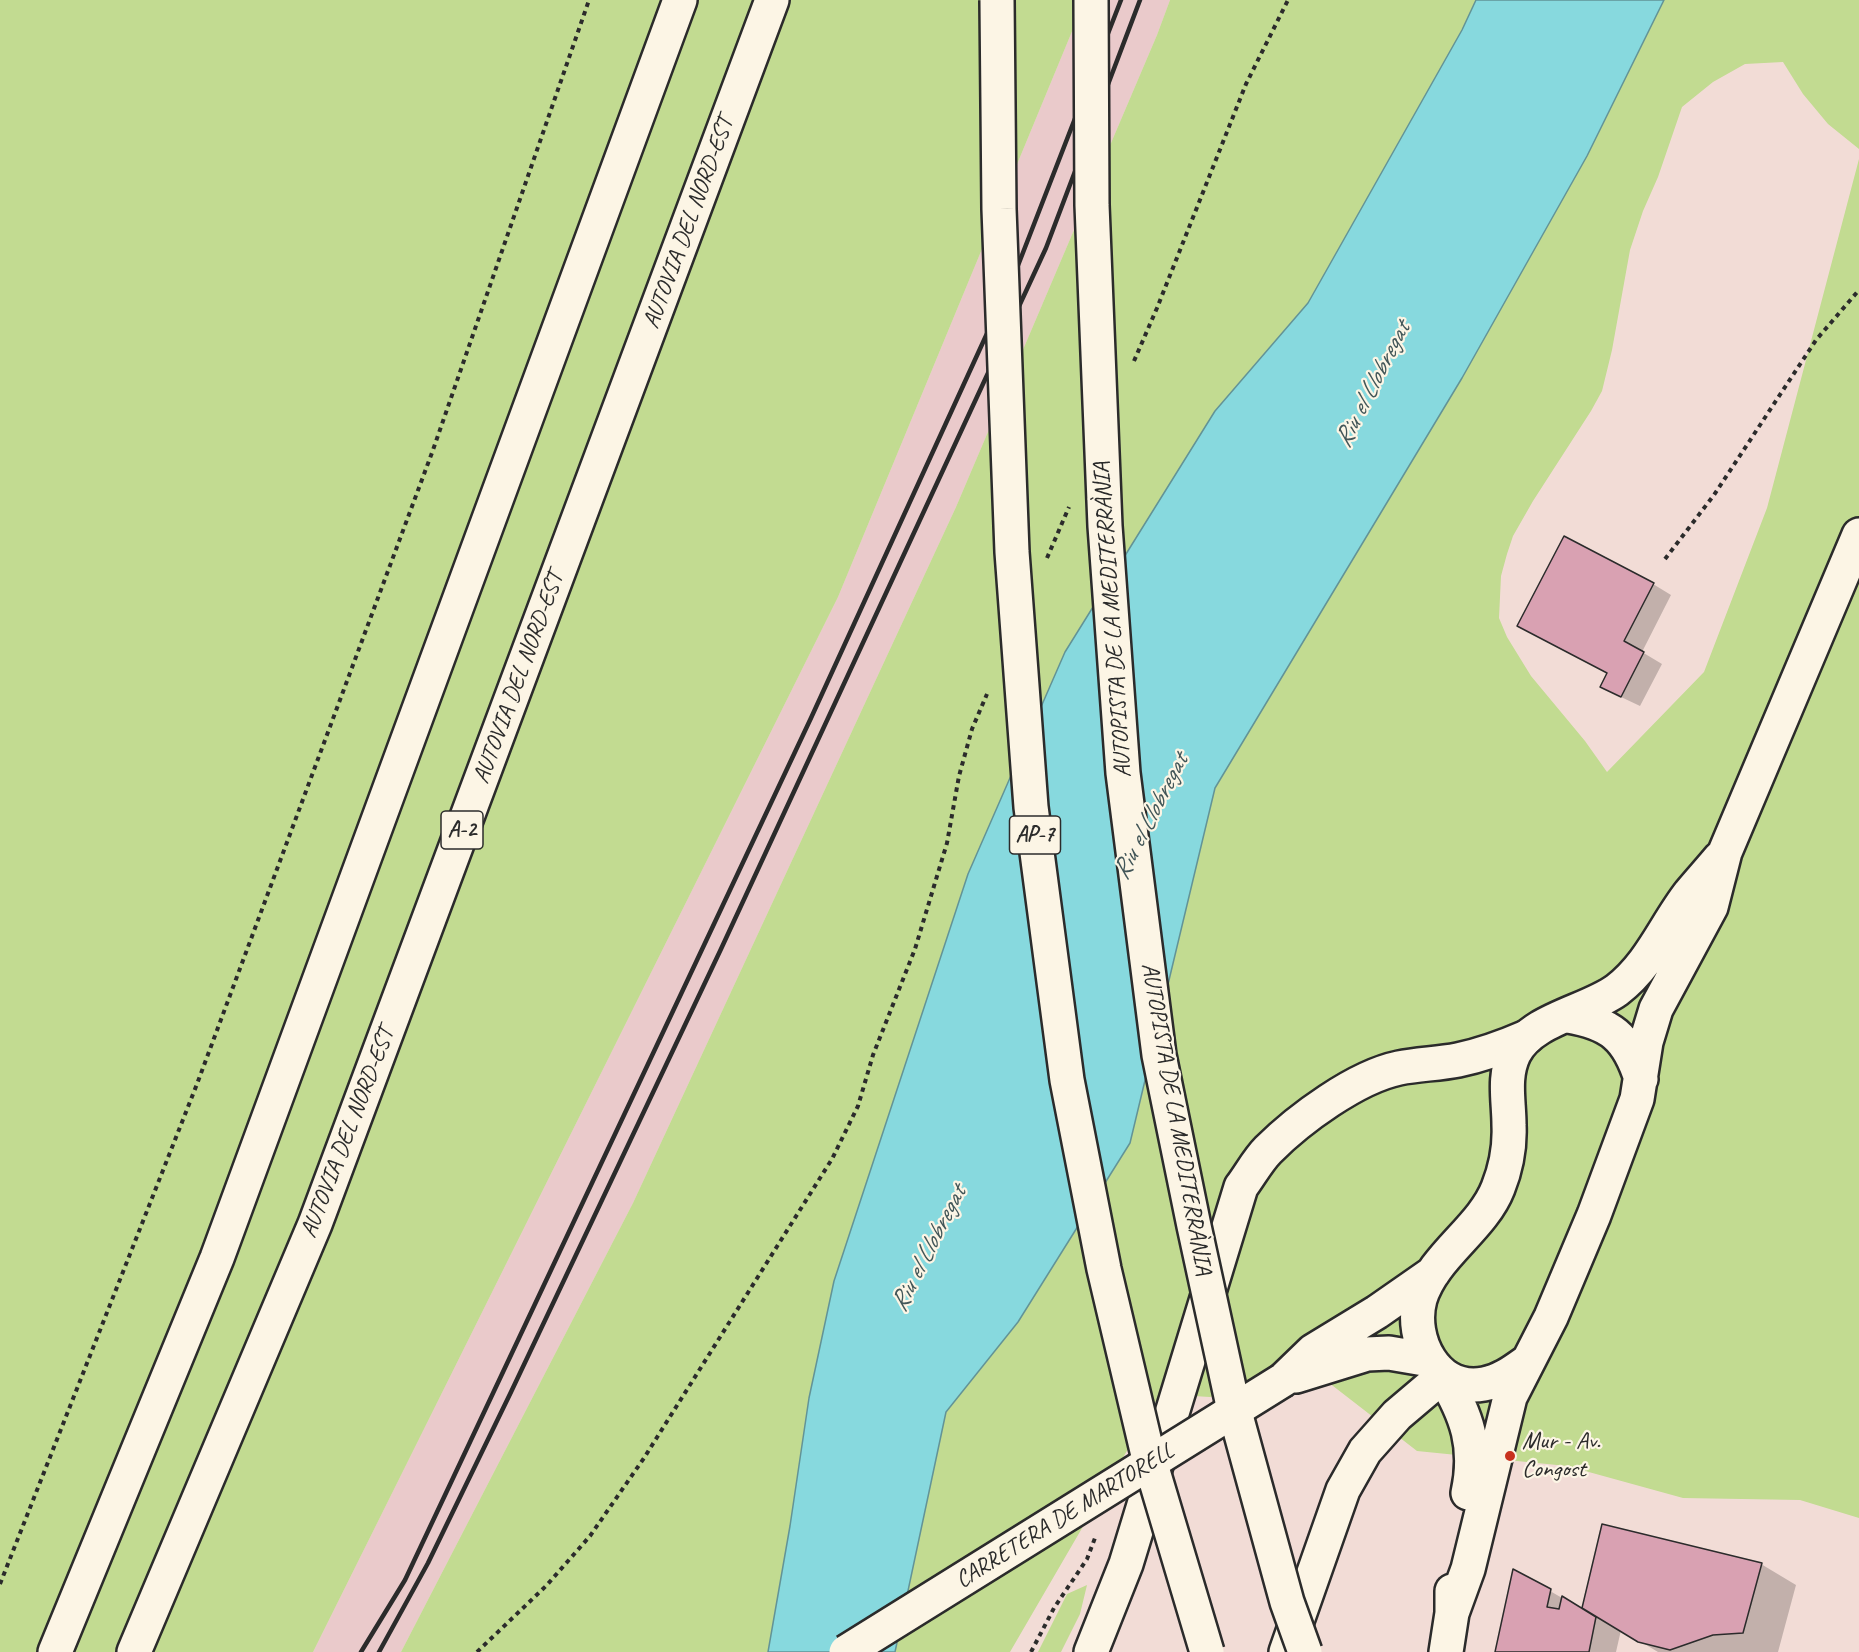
<!DOCTYPE html>
<meta charset="utf-8">
<style>
body{margin:0}
canvas{display:block;background:#f2dcd6}
</style>
<canvas width="1859" height="1652"></canvas>
<script>
const c = document.querySelector('canvas').getContext('2d');
c.lineJoin = 'round';
function fill(path, color) {
  c.fillStyle = color;
  c.fill(path, 'evenodd');
}
function trace(path, color, width, dash) {
  c.strokeStyle = color;
  c.lineWidth = width;
  c.lineCap = dash ? 'butt' : 'round';
  c.setLineDash(dash || []);
  c.stroke(path);
}
function label(font, color, halo, rows, align = 'center') {
  c.font = font + ' Caveat,sans-serif';
  c.lineWidth = 4.5;
  c.setLineDash([]);
  c.textBaseline = 'middle';
  c.strokeStyle = halo;
  c.fillStyle = color;
  for (const [text, x, y, turn = 0] of rows) {
    c.save();
    c.translate(x, y);
    c.rotate((+turn || 0) * Math.PI / 180);
    c.textAlign = isNaN(turn) ? turn : align;
    if (halo) c.strokeText(text, 0, 0);
    c.fillText(text, 0, 0);
    c.restore();
  }
}
const built = new Path2D(`
 M1085 0H1170L1157 35 956 507 633 1203 401 1652H313L838 597Z`);
const green = new Path2D(`
 M0 0H1085L838 597 313 1652H0Z
 M1170 0H1476L1462 30 1308 303 1215 411 968 874 834 1281 809 1398 790 1526 768 1652H401L633 1203 956 507 1157 35Z
 M1664 0H1859V149L1828 124 1803 94 1783 62 1745 64 1713 82 1682 107 1658 177 1643 211 1630 250 1612 350 1602 391 1591 411 1533 501 1513 536 1507 554 1501 576 1499 618 1507 637 1531 676 1585 741 1607 772 1704 672 1767 508 1859 159V1518L1800 1500 1683 1498 1567 1466 1417 1451 1315 1372 1210 1397 1160 1394 1010 1652H895L946 1412 1018 1322 1130 1143 1215 788 1462 378 1587 156Z
 M1087 1585 1080 1614 1061 1652H1038L1067 1594Z`);
const water = new Path2D(`
 M1476 0H1664L1587 156 1462 378 1215 788 1130 1143 1018 1322 946 1412 895 1652H768L790 1526 809 1398 834 1281 968 874 1065 652 1215 411 1308 303 1462 30Z`);
const shadow = new Path2D(`
 M1653 584 1671 595 1642 652 1662 664 1640 706 1621 697 1609 673 1538 636Z
 M1603 1526 1761 1564 1796 1585 1778 1652H1658L1621 1630 1616 1652H1497L1550 1591 1583 1610Z`);
const building = new Path2D(`
 M1564 536 1654 583 1624 641 1644 652 1621 697 1600 687 1607 673 1517 626Z
 M1602 1524 1762 1563 1743 1633 1713 1635 1670 1650 1638 1642 1582 1608Z
 M1513 1569 1551 1589 1547 1607 1559 1609 1562 1596 1596 1617 1589 1652H1495Z`);
const path = new Path2D(`
 M1134 361 1157 308 1246 84 1288 0
 M1047 558 1069 507
 M1665 559 1714 495 1816 340 1859 290
 M0 1584 197 1084 433 450 589 0
 M477 1652 546 1586 590 1536 644 1458 832 1159 858 1106 873 1055 915 949 947 843 959 776 972 729 987 694
 M1031 1652 1054 1608 1087 1559 1095 1538`);
const minor = new Path2D(`
 M1091 1652 1126 1564 1241 1187C1250 1175 1258 1160 1268 1150 1299 1119 1356 1077 1399 1068 1418 1064 1438 1064 1458 1060 1482 1055 1504 1047 1527 1037
 M1286 1652 1343 1490 1365 1451 1397 1415 1443 1376`);
const secondary = new Path2D(`
 M1568 1016C1610 1023 1628 1037 1641 1079
 M1528 1361C1514 1371 1501 1381 1484 1384 1436 1393 1409 1339 1420 1299 1433 1256 1482 1229 1498 1188 1506 1168 1510 1146 1509 1125 1509 1101 1503 1077 1514 1054 1531 1019 1587 1012 1617 990 1651 964 1665 925 1690 893 1700 881 1710 870 1720 858
 M1296 1376 1367 1354 1389 1353 1430 1360
 M1443 1376C1467 1415 1478 1447 1468 1493
 M1283 1380 1313 1351 1377 1312 1433 1273
 M1452 1613 1468 1569 1510 1397 1551 1317 1594 1215 1637 1099 1646 1042 1656 1009 1711 907 1725 852 1859 535
 M1446 1652 1452 1613V1591`);
const motorway = new Path2D(`
 M55 1652 217 1258 680 0
 M134 1652 315 1224 772 0`);
const rail = new Path2D(`
 M361 1652 405 1580 811 718 1017 268 1121 0
 M379 1652 428 1563 511 1392 721 949 1046 248 1140 0`);
const secondaryBridge = new Path2D(`
 M846 1652 1283 1380`);
const motorwayBridge = new Path2D(`
 M997 0 999 209 1012 552 1031 807 1067 1080 1104 1269 1147 1451 1207 1652
 M1091 0 1092 205 1105 526 1123 773 1159 1055 1194 1226 1232 1401 1287 1602 1305 1652`);
const markers = [
 [1510,1456,6,"#c8321e"]
];
const shields = [
 [462,830,42],
 [1035,835,51]
];
const shieldNames = [
 ["A-2",462,830],
 ["AP-7",1035,835]
];
const streetNames = [
 ["AUTOVIA DEL NORD-EST",689,223,-70],
 ["AUTOPISTA DE LA MEDITERRÀNIA",1113,620,-94],
 ["AUTOVIA DEL NORD-EST",519,678,-70],
 ["AUTOPISTA DE LA MEDITERRÀNIA",1176,1119,80],
 ["AUTOVIA DEL NORD-EST",348,1133,-69],
 ["CARRETERA DE MARTORELL",1065,1516,-32]
];
const poiNames = [
 ["Mur - Av.",1522,1442],
 ["Congost",1522,1470]
];
const waterNames = [
 ["Riu el Llobregat",1373,385,-63],
 ["Riu el Llobregat",1151,817,-63],
 ["Riu el Llobregat",929,1249,-63]
];
fill(built, '#eacacb');
fill(green, '#c2db91');
fill(water, '#87d9de');
trace(water, '#629396', 1.5);
fill(shadow, '#0003');
fill(building, '#d9a1b2');
trace(building, '#2b2b2b', 1.5);
trace(minor, '#2b2b2b', 38);
trace(secondary, '#2b2b2b', 38);
trace(motorway, '#2b2b2b', 38);
trace(path, '#2b2b2b', 4, [4.5, 4.5]);
trace(minor, '#fcf5e5', 33);
trace(secondary, '#fcf5e5', 33);
trace(motorway, '#fcf5e5', 33);
trace(rail, '#2b2b2b', 4.5);
trace(secondaryBridge, '#2b2b2b', 38, []);
trace(motorwayBridge, '#2b2b2b', 38, []);
trace(secondaryBridge, '#fcf5e5', 33);
trace(motorwayBridge, '#fcf5e5', 33);
for (const [x, y, r, color] of markers) {
  const dot = new Path2D();
  dot.arc(x, y, r, 0, 2 * Math.PI);
  c.fillStyle = color;
  c.fill(dot);
  trace(dot, '#fcf5e5', 2);
}
for (const [x, y, w] of shields) {
  const box = new Path2D();
  box.roundRect(x - w / 2, y - 19, w, 38, 4.5);
  c.fillStyle = '#fcf5e5';
  c.fill(box);
  trace(box, '#2b2b2b', 1.5);
}
label('bold 22px', '#2b2b2b', null, shieldNames);
label('24px', '#2b2b2b', '#fcf5e5', streetNames);
label('24px', '#2b2b2b', '#fcf5e5', poiNames, 'left');
label('italic 26px', '#425658', '#fcf5e5', waterNames);
</script>
